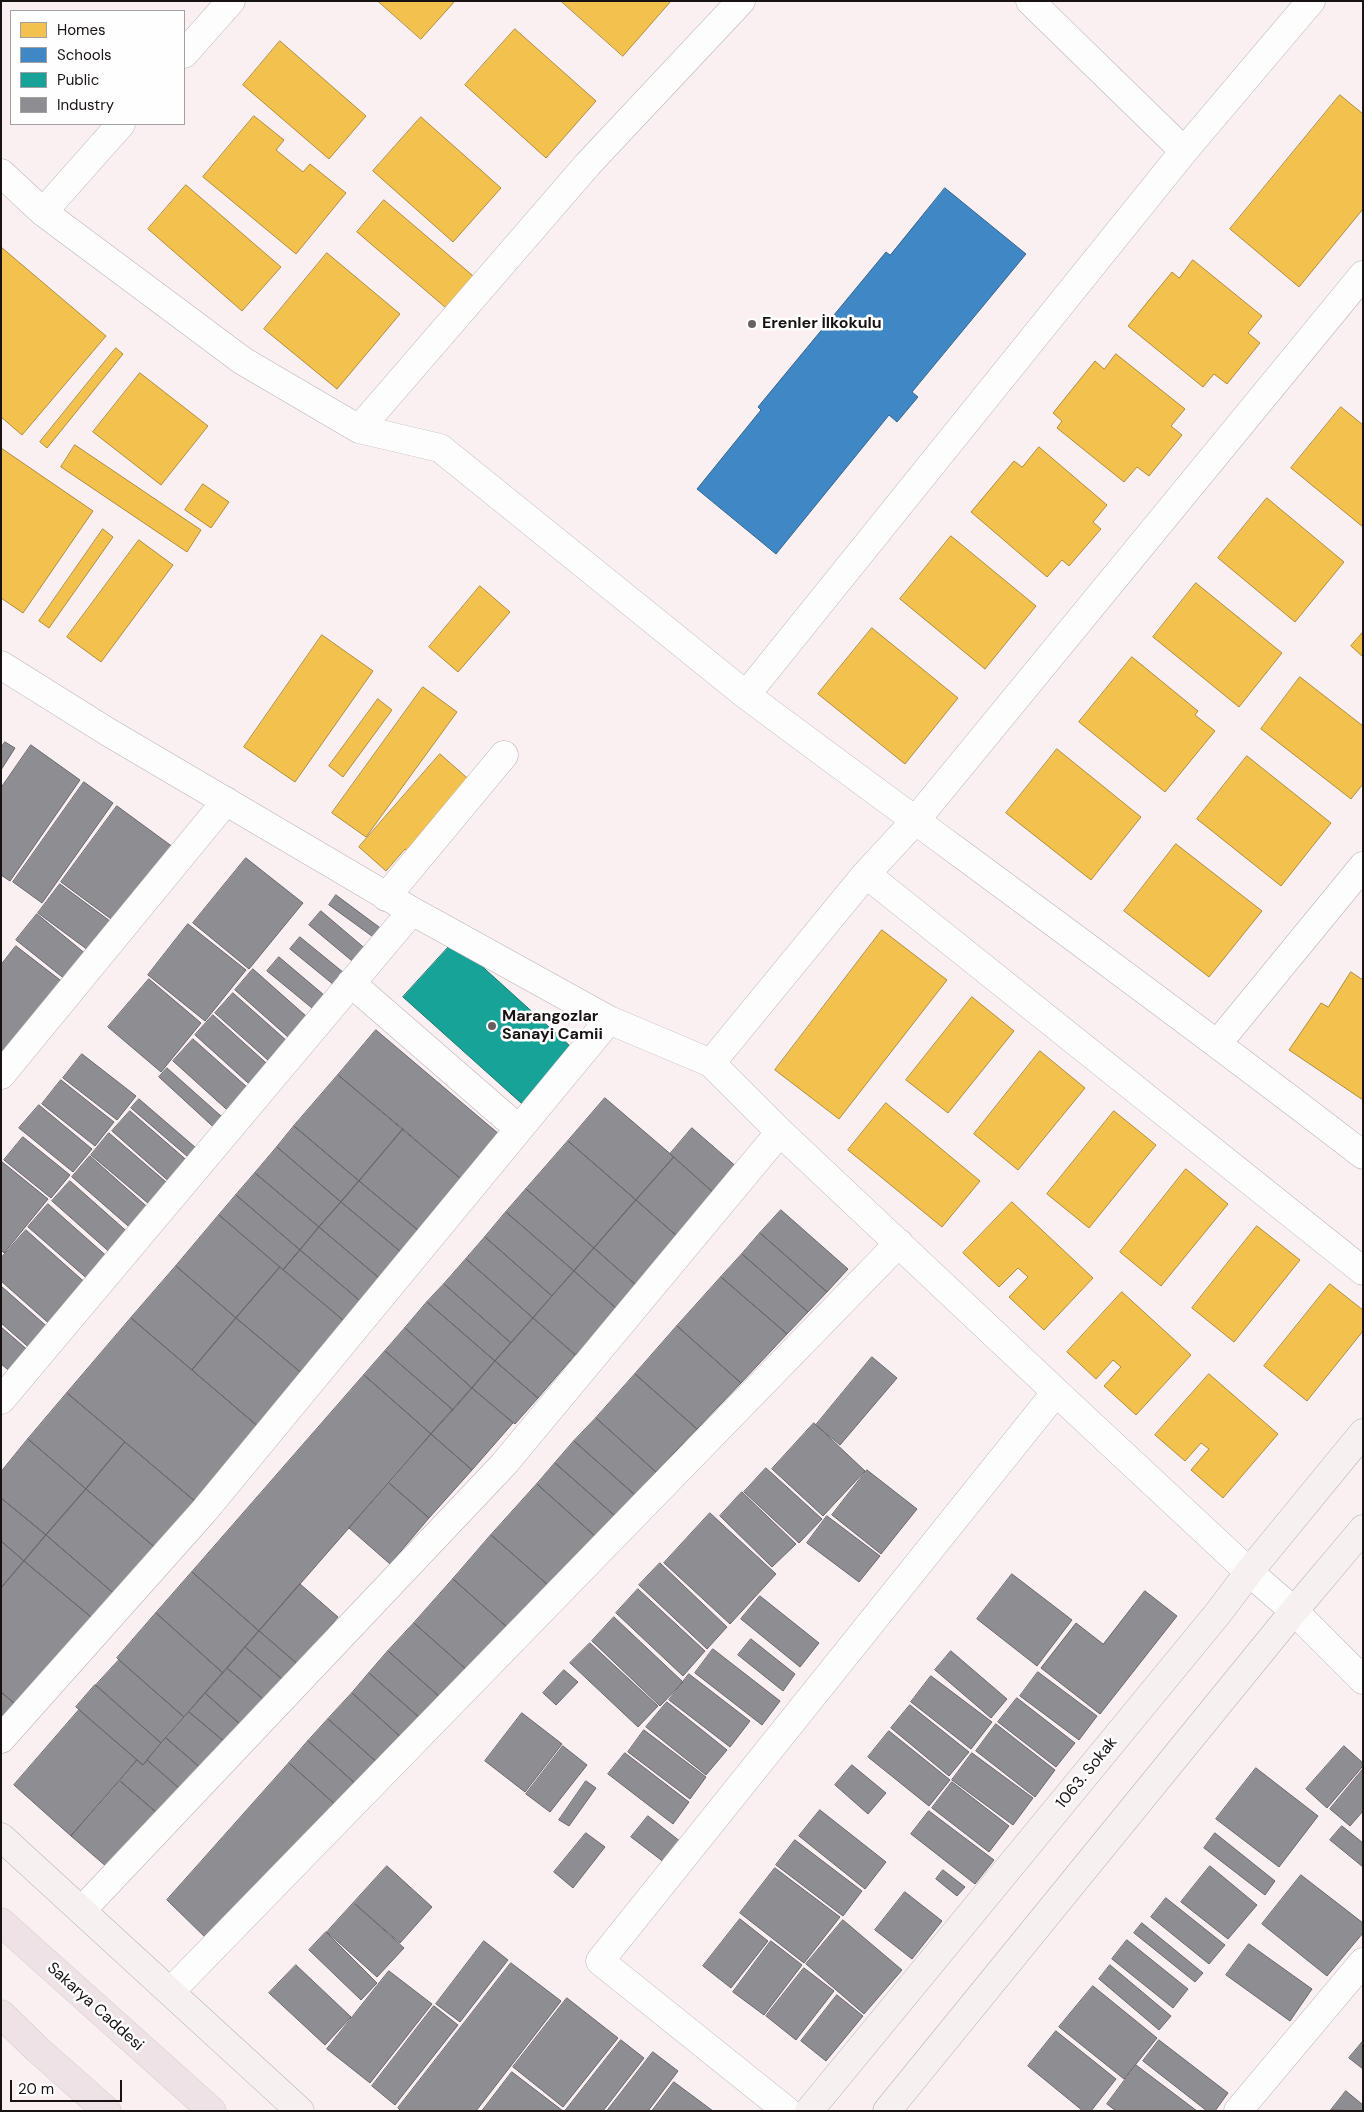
<!DOCTYPE html>
<meta charset="utf-8">
<style>
body{margin:0}
#map{position:relative;width:1364px;height:2112px;overflow:hidden;background:#faeff1;font-family:"DM Sans",sans-serif}
canvas{display:block}
.frame{position:absolute;inset:0;border:2px solid #191213;pointer-events:none}
.legend{position:absolute;left:10px;top:10px;width:175px;height:115px;box-sizing:border-box;background:#fefefe;border:1px solid #a2a0a0;margin:0;padding:6px 9px;list-style:none;font-size:15px;color:#191213}
.legend li{display:flex;align-items:center;gap:10px;height:25px}
.legend b{width:25px;border:1px solid #a2a0a0}
.scale{position:absolute;left:10px;top:2080px;width:112px;height:22px;box-sizing:border-box;border:2px solid #191213;border-top:0;padding-left:6px;font-size:15px;line-height:18px;white-space:nowrap;color:#191213;-webkit-text-stroke:4px #fefefe;paint-order:stroke}
</style>
<div id="map">
<canvas width="1364" height="2112"></canvas>
<div class="frame"></div>
<ul class="legend">
<li><b style="height:14px;background:#f2c14e"></b>Homes</li>
<li><b style="height:14px;background:#3f88c5"></b>Schools</li>
<li><b style="height:14px;background:#17a398"></b>Public</li>
<li><b style="height:14px;background:#8d8d92"></b>Industry</li>
</ul>
<div class="scale">20 m</div>
</div>
<script>
const c = document.querySelector('canvas').getContext('2d');
c.lineJoin = 'round';
function fill(path, color) {
  c.fillStyle = color;
  c.fill(path, 'evenodd');
}
function trace(path, color, width, dash) {
  c.strokeStyle = color;
  c.lineWidth = width;
  c.lineCap = dash ? 'butt' : 'round';
  c.setLineDash(dash || []);
  c.stroke(path);
}
function label(font, color, halo, rows, align = 'center') {
  c.font = font + ' "DM Sans",sans-serif';
  c.lineWidth = 5;
  c.setLineDash([]);
  c.textBaseline = 'middle';
  c.strokeStyle = halo;
  c.fillStyle = color;
  for (const [text, x, y, turn = 0] of rows) {
    c.save();
    c.translate(x, y);
    c.rotate((+turn || 0) * Math.PI / 180);
    c.textAlign = isNaN(turn) ? turn : align;
    if (halo) c.strokeText(text, 0, 0);
    c.fillText(text, 0, 0);
    c.restore();
  }
}
const homes = new Path2D(`
 M378 1H455L421 39Z
 M561 1H671L623 56Z
 M515 29 596 101 546 158 465 85Z
 M280 41 366 116 329 159 243 85Z
 M1340 95 1363 114V209L1299 287 1230 229Z
 M254 116 284 140 276 150 303 172 310 164 346 193 296 254 203 177Z
 M421 117 501 188 453 242 373 171Z
 M186 185 281 267 242 311 148 229Z
 M384 200 479 281 452 313 357 232Z
 M1 247 106 336 22 435 1 417Z
 M327 253 400 314 337 389 264 329Z
 M1193 260 1262 316 1248 333 1260 343 1227 384 1214 374 1203 387 1128 326 1172 272 1179 278Z
 M116 348 123 354 47 448 40 442Z
 M1116 354 1185 409 1171 426 1182 435 1149 476 1137 467 1124 482 1057 428 1062 421 1053 413 1095 361 1104 369Z
 M140 373 208 426 161 485 93 432Z
 M1341 407 1363 425V527L1291 468Z
 M75 445 201 530 187 552 61 467Z
 M1039 447 1107 505 1093 522 1101 529 1069 566 1062 560 1047 577 971 512 1014 461 1022 467Z
 M1 448 93 511 23 613 1 598Z
 M203 484 229 502 211 528 185 510Z
 M1267 498 1344 562 1295 622 1218 558Z
 M103 529 113 537 49 628 39 621Z
 M951 536 1036 606 985 669 900 599Z
 M139 540 173 565 101 662 67 637Z
 M1196 583 1282 653 1239 707 1153 637Z
 M480 586 510 612 458 672 429 647Z
 M872 628 958 698 905 764 818 694Z
 M1363 632V657L1351 646Z
 M322 635 373 671 295 782 244 747Z
 M1132 657 1198 711 1195 715 1215 731 1165 792 1079 722Z
 M1300 677 1363 726V784L1351 799 1261 729Z
 M423 687 457 712 366 837 332 813Z
 M378 699 392 710 343 777 329 766Z
 M1057 749 1141 817 1091 880 1006 813Z
 M440 754 474 784 412 855 405 849 386 871 359 847Z
 M1247 756 1331 823 1281 886 1197 819Z
 M1176 844 1262 911 1209 977 1124 911Z
 M882 930 947 980 839 1119 775 1070Z
 M1351 972 1363 980V1100L1289 1050 1321 1003 1328 1007Z
 M972 997 1014 1031 948 1113 906 1080Z
 M1040 1051 1085 1088 1018 1170 974 1134Z
 M886 1103 980 1181 942 1227 848 1150Z
 M1114 1111 1156 1145 1089 1228 1047 1194Z
 M1186 1169 1228 1204 1161 1286 1120 1252Z
 M1012 1202 1093 1278 1044 1330 1009 1297 1028 1277 1018 1268 999 1287 963 1253Z
 M1257 1226 1300 1260 1234 1342 1192 1308Z
 M1330 1284 1363 1310V1331L1307 1401 1264 1366Z
 M1122 1292 1191 1355 1136 1415 1104 1386 1121 1367 1113 1360 1096 1379 1067 1352Z
 M1209 1374 1278 1434 1223 1498 1191 1470 1209 1449 1201 1443 1185 1461 1155 1435Z`);
const schools = new Path2D(`
 M945 188 1026 254 912 392 918 397 897 422 889 415 776 554 697 489 761 410 758 407 886 252 890 255Z`);
const public = new Path2D(`
 M454 941 580 1055 530 1111 403 997Z`);
const industry = new Path2D(`
 M5 742 15 748 1 770V748Z
 M31 745 80 780 10 881 1 875V788Z
 M84 782 113 803 42 903 13 882Z
 M117 806 177 850 122 927 61 882Z
 M246 858 303 903 249 969 193 923Z
 M60 884 118 927 96 956 38 913Z
 M336 895 383 930 376 939 329 905Z
 M321 911 368 951 357 965 309 925Z
 M37 914 92 959 71 984 16 940Z
 M188 924 246 970 205 1021 148 975Z
 M300 937 344 973 334 985 290 949Z
 M16 946 64 983 15 1046 1 1053V965Z
 M279 957 324 995 312 1008 267 971Z
 M253 969 315 1024 297 1045 235 990Z
 M149 979 201 1023 161 1072 108 1027Z
 M233 993 296 1049 278 1069 215 1013Z
 M213 1015 275 1071 257 1091 195 1035Z
 M376 1030 506 1140 468 1185 338 1075Z
 M193 1039 256 1095 235 1117 173 1061Z
 M82 1054 136 1096 117 1120 63 1078Z
 M167 1068 230 1124 221 1134 159 1077Z
 M338 1075 403 1129 359 1181 294 1126Z
 M61 1080 114 1122 95 1146 42 1104Z
 M605 1098 674 1157 636 1200 568 1141Z
 M139 1099 203 1154 195 1163 131 1108Z
 M39 1105 92 1149 73 1172 19 1128Z
 M130 1111 191 1164 173 1185 112 1131Z
 M294 1126 359 1181 341 1202 277 1147Z
 M692 1128 739 1169 716 1195 670 1154Z
 M403 1129 468 1185 425 1236 359 1181Z
 M109 1133 173 1188 155 1209 91 1155Z
 M23 1137 70 1175 51 1198 4 1160Z
 M568 1141 636 1200 594 1248 526 1189Z
 M277 1147 341 1202 319 1227 255 1173Z
 M90 1156 153 1212 135 1232 72 1177Z
 M674 1157 716 1195 679 1238 636 1200Z
 M1 1161 48 1199 4 1253 1 1250Z
 M255 1173 319 1227 300 1250 236 1195Z
 M70 1181 132 1236 114 1256 52 1201Z
 M359 1181 425 1236 407 1257 341 1202Z
 M526 1189 594 1248 574 1271 506 1212Z
 M236 1195 300 1250 283 1270 219 1215Z
 M636 1200 679 1238 637 1286 594 1248Z
 M341 1202 407 1257 385 1283 319 1227Z
 M48 1204 111 1260 91 1282 28 1227Z
 M781 1210 848 1269 827 1292 760 1233Z
 M506 1212 574 1271 552 1296 485 1237Z
 M219 1215 280 1267 236 1318 176 1266Z
 M319 1227 385 1283 365 1305 300 1250Z
 M26 1230 89 1286 53 1327 1 1281V1258Z
 M760 1233 827 1292 808 1312 742 1254Z
 M485 1237 552 1296 533 1318 466 1259Z
 M594 1248 637 1286 617 1309 574 1271Z
 M300 1250 365 1305 349 1325 283 1270Z
 M742 1254 808 1312 787 1334 721 1277Z
 M466 1259 533 1318 511 1343 444 1284Z
 M176 1266 236 1318 192 1370 131 1318Z
 M280 1267 349 1325 305 1376 236 1318Z
 M574 1271 617 1309 576 1355 533 1318Z
 M721 1277 787 1334 741 1383 677 1326Z
 M444 1284 511 1343 495 1361 427 1302Z
 M1 1286 51 1330 33 1351 1 1323Z
 M427 1302 495 1361 472 1388 405 1328Z
 M131 1318 261 1429 197 1503 67 1393Z
 M236 1318 305 1376 261 1429 192 1370Z
 M533 1318 575 1355 538 1398 495 1361Z
 M677 1326 741 1383 697 1429 635 1374Z
 M1 1327 30 1352 12 1373 1 1364Z
 M405 1328 472 1388 453 1410 385 1351Z
 M385 1351 453 1410 431 1434 364 1375Z
 M872 1357 897 1378 840 1445 816 1425Z
 M495 1361 538 1398 515 1424 472 1388Z
 M635 1374 697 1429 656 1472 596 1418Z
 M364 1375 431 1434 259 1631 192 1572Z
 M472 1388 513 1423 472 1470 431 1434Z
 M67 1393 125 1442 86 1489 28 1439Z
 M596 1418 656 1472 635 1495 574 1441Z
 M814 1423 865 1471 823 1516 772 1469Z
 M431 1434 472 1470 429 1518 389 1483Z
 M28 1439 86 1489 46 1535 1 1498V1472Z
 M574 1441 635 1495 615 1516 555 1463Z
 M125 1442 197 1503 158 1550 86 1489Z
 M555 1463 615 1516 595 1536 537 1484Z
 M766 1468 822 1519 799 1543 744 1492Z
 M867 1470 917 1509 881 1554 832 1515Z
 M389 1483 429 1518 390 1564 349 1528Z
 M537 1484 595 1536 549 1586 491 1535Z
 M86 1489 158 1550 118 1597 46 1535Z
 M742 1492 796 1544 772 1567 720 1516Z
 M1 1498 46 1535 24 1561 1 1541Z
 M710 1513 776 1574 730 1624 664 1563Z
 M827 1516 880 1556 859 1582 807 1543Z
 M46 1535 118 1597 97 1622 24 1561Z
 M491 1535 549 1586 508 1628 453 1579Z
 M1 1541 24 1561 1 1588Z
 M24 1561 97 1622 22 1710 1 1692V1588Z
 M660 1563 727 1627 707 1649 639 1585Z
 M192 1572 259 1631 223 1673 156 1613Z
 M1012 1574 1072 1620 1037 1666 977 1619Z
 M453 1579 508 1628 468 1671 414 1623Z
 M300 1584 338 1617 298 1664 259 1631Z
 M638 1589 705 1651 683 1676 616 1613Z
 M1145 1591 1177 1616 1100 1714 1041 1668 1076 1623 1103 1644Z
 M760 1596 819 1643 800 1667 741 1619Z
 M156 1613 223 1673 184 1717 117 1658Z
 M614 1617 683 1682 660 1706 592 1641Z
 M414 1623 468 1671 441 1698 388 1651Z
 M259 1631 296 1663 282 1679 245 1647Z
 M751 1639 795 1674 783 1691 738 1655Z
 M590 1643 658 1706 638 1727 570 1663Z
 M245 1647 282 1679 263 1699 227 1668Z
 M713 1649 780 1701 762 1725 695 1673Z
 M388 1651 441 1698 421 1719 369 1673Z
 M951 1651 1007 1699 991 1718 935 1670Z
 M119 1660 184 1717 161 1743 96 1685Z
 M227 1668 263 1699 241 1725 205 1693Z
 M564 1670 578 1682 556 1705 543 1693Z
 M1038 1672 1097 1716 1079 1740 1020 1696Z
 M369 1673 421 1719 403 1739 352 1693Z
 M689 1674 750 1721 730 1747 669 1700Z
 M931 1676 992 1722 971 1749 911 1702Z
 M95 1685 161 1743 143 1765 76 1707Z
 M1 1692 22 1710 1 1734Z
 M205 1693 241 1725 226 1743 189 1712Z
 M352 1693 403 1739 379 1764 328 1719Z
 M1017 1698 1075 1743 1056 1767 998 1722Z
 M667 1702 727 1750 706 1775 646 1727Z
 M910 1705 969 1752 949 1776 891 1728Z
 M79 1710 137 1760 71 1836 14 1785Z
 M189 1712 226 1743 203 1770 166 1738Z
 M522 1713 562 1744 525 1792 485 1761Z
 M328 1719 379 1764 358 1786 308 1741Z
 M996 1724 1055 1770 1035 1797 976 1751Z
 M644 1730 706 1777 690 1799 628 1752Z
 M889 1731 950 1780 929 1806 868 1757Z
 M166 1738 203 1770 183 1792 147 1760Z
 M308 1741 358 1786 338 1807 289 1763Z
 M563 1746 587 1765 550 1812 526 1794Z
 M1344 1746 1363 1763V1766L1327 1808 1306 1789Z
 M625 1753 689 1802 673 1824 608 1774Z
 M972 1753 1033 1798 1013 1825 952 1780Z
 M137 1760 143 1765 147 1760 186 1794 164 1819 120 1781Z
 M289 1763 338 1807 210 1942 167 1900Z
 M852 1765 886 1793 868 1814 835 1785Z
 M1256 1768 1318 1816 1279 1867 1216 1819Z
 M1363 1769V1811L1350 1826 1330 1809Z
 M120 1781 164 1819 115 1874 71 1836Z
 M586 1781 596 1788 569 1826 559 1820Z
 M952 1782 1009 1826 989 1852 932 1808Z
 M820 1810 886 1862 865 1889 799 1836Z
 M929 1811 994 1860 975 1884 911 1834Z
 M648 1816 681 1842 665 1863 631 1837Z
 M1342 1826 1363 1843V1867L1330 1840Z
 M586 1833 605 1847 573 1888 554 1872Z
 M1215 1833 1275 1881 1265 1895 1204 1848Z
 M795 1840 862 1891 843 1916 776 1865Z
 M387 1866 432 1907 400 1943 355 1904 404 1948 377 1977 327 1932Z
 M1210 1866 1257 1905 1228 1939 1181 1902Z
 M775 1868 840 1917 804 1963 740 1913Z
 M943 1870 965 1887 957 1896 936 1879Z
 M1301 1875 1363 1923V1933L1327 1976 1262 1924Z
 M905 1892 942 1921 912 1959 875 1930Z
 M1166 1898 1225 1945 1209 1964 1151 1917Z
 M740 1919 768 1941 731 1988 703 1966Z
 M843 1920 902 1970 864 2014 806 1964Z
 M1142 1923 1203 1973 1195 1982 1134 1933Z
 M326 1932 377 1983 361 2000 309 1950Z
 M1127 1940 1188 1989 1173 2008 1112 1959Z
 M484 1941 508 1960 460 2022 436 2004Z
 M771 1941 802 1965 764 2015 733 1992Z
 M1249 1944 1312 1989 1290 2021 1226 1975Z
 M511 1963 561 2001 476 2111H401L398 2108Z
 M296 1965 351 2017 325 2045 269 1993Z
 M1110 1965 1171 2016 1159 2030 1099 1979Z
 M804 1968 834 1991 796 2040 766 2016Z
 M389 1971 432 2004 370 2083 327 2049Z
 M1093 1986 1157 2038 1124 2079 1059 2027Z
 M837 1995 863 2016 826 2061 801 2041Z
 M567 1998 618 2038 563 2107 513 2067Z
 M434 2006 458 2025 395 2105 372 2086Z
 M1056 2031 1116 2079 1091 2111H1083L1028 2066Z
 M621 2040 644 2058 603 2111H565Z
 M1159 2040 1228 2093 1215 2111H1207L1143 2061Z
 M1363 2041V2069L1349 2058Z
 M653 2052 678 2071 648 2111H607Z
 M1136 2065 1197 2111H1116L1107 2104Z
 M512 2072 563 2111H482Z
 M674 2082 713 2111H652Z
 M1346 2091 1363 2105V2111L1331 2110Z`);
const street = new Path2D(`
 M1030 1 1184 151
 M1311 1 1184 151 746 695C951 848 1160 998 1363 1155
 M184 54 231 1
 M1 173 43 212 243 361 359 429 440 448 746 695
 M43 212 121 124
 M359 429 588 164 741 1
 M1 665 108 732 412 911 609 1020 711 1063 780 1132 1056 1392 1249 1572 1294 1611 1363 1680
 M866 874 1363 1271
 M386 897 504 755
 M351 983 519 1129
 M1218 1043 1363 866
 M711 1063 866 874 915 821 1363 275
 M1 1075 226 801
 M1 1400 412 911
 M1 1739 204 1511 609 1020
 M82 1910 504 1464 780 1132
 M171 1991 899 1243
 M787 2111 600 1961 1056 1392
 M1238 2111 1363 1962`);
const secondary = new Path2D(`
 M1 1837 300 2111
 M809 2111 1219 1612 1249 1572 1363 1433
 M887 2111 1294 1611 1363 1529`);
const primary = new Path2D(`
 M1 1922 212 2111
 M1 2014 37 2049 107 2111`);
const markers = [
 [752,324,5,"#685f61"],
 [492,1026,5,"#685f61"]
];
const poiNames = [
 ["Erenler İlkokulu",762,324],
 ["Marangozlar",502,1017],
 ["Sanayi Camii",502,1035]
];
const streetNames = [
 ["1063. Sokak",1087,1773,-51],
 ["Sakarya Caddesi",95,2007,42]
];
fill(homes, '#f2c14e');
trace(homes, '#b18c3c', 1);
fill(schools, '#3f88c5');
trace(schools, '#346590', 1);
fill(public, '#17a398');
trace(public, '#187870', 1);
fill(industry, '#8d8d92');
trace(industry, '#6a686c', 1);
trace(street, '#bbb3b4', 29);
trace(secondary, '#bbb3b4', 29);
trace(primary, '#cfcacb', 29);
trace(street, '#fefdfd', 28);
trace(secondary, '#f6f0f1', 28);
trace(primary, '#eee2e6', 28);
for (const [x, y, r, color] of markers) {
  const dot = new Path2D();
  dot.arc(x, y, r, 0, 2 * Math.PI);
  c.fillStyle = color;
  c.fill(dot);
  trace(dot, '#fefefe', 2);
}
label('bold 16px', '#191213', '#fefefe', poiNames, 'left');
label('16px', '#191213', '#fefefe', streetNames);
</script>
